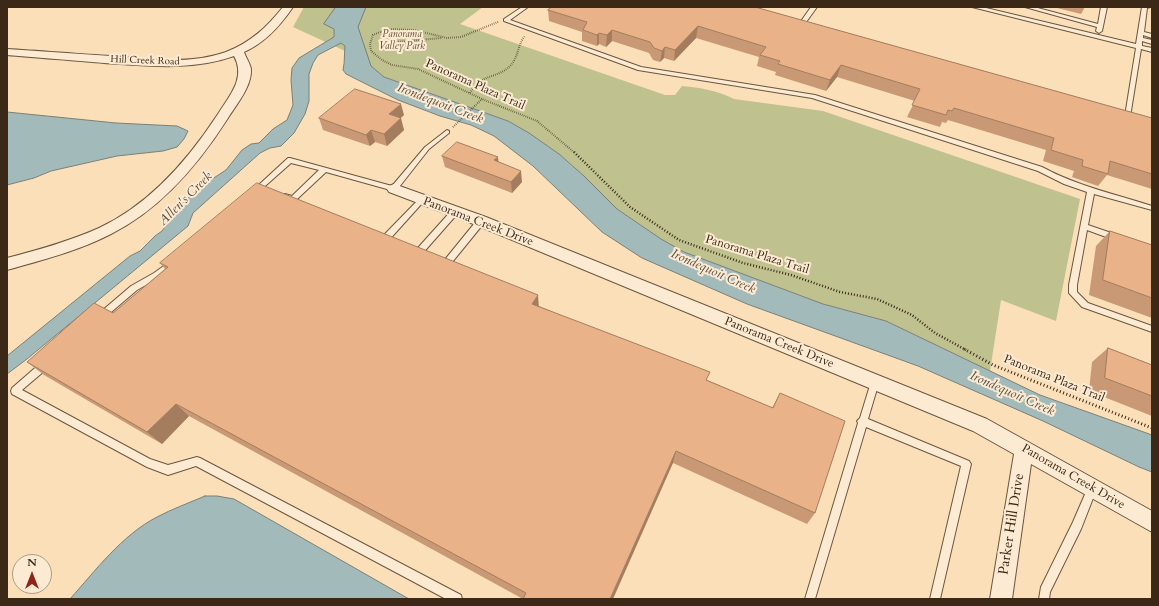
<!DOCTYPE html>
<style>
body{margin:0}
#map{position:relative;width:1159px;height:606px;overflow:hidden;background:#fadfb9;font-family:Cardo,serif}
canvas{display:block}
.frame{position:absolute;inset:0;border:8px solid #3b2816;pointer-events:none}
.north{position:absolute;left:12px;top:554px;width:40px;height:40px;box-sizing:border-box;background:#fcead2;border:1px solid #af9c87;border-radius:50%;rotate:0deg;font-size:11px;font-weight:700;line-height:16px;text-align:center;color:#3b2816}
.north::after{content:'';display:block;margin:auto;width:14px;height:18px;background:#8f2418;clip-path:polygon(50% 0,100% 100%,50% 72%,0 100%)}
</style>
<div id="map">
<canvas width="1159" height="606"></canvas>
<div class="frame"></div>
<div class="north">N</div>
</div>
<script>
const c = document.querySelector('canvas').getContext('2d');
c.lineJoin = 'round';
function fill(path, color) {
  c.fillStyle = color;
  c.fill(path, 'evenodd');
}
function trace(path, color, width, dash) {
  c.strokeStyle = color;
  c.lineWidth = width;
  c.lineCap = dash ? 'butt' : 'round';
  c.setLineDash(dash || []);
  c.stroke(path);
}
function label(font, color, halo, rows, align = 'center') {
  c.font = font + ' Cardo,serif';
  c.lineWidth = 4;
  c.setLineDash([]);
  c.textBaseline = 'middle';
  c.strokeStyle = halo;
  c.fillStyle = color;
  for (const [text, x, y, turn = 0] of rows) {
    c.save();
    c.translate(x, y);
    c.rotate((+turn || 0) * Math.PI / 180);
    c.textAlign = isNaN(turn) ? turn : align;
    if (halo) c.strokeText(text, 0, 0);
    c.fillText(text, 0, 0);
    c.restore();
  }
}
const green = new Path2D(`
 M304 7H483L460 24 665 95H675L682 86C700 88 717 90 734 99L823 111 1080 199 1056 321 1001 300 990 371 886 321 823 304 684 252 661 239 617 209 584 176 559 154 529 133 508 121 384 77 371 66 369 62 293 27Z`);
const water = new Path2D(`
 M336 7H366L358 27 371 66 384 77 508 121 529 133 559 154 584 176 617 209 661 239 684 252 823 304 886 321 1040 395 1152 435V472L1139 467 1043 421 918 366 747 304 642 258 602 232 533 166 494 136 471 125 440 116 398 100 346 74 343 70C345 61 344 55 345 46L341 43 318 55 313 63 309 74V101L305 114 294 133 281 146 270 148 260 153 193 213 188 226 27 359 7 374V356L130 256 140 251 155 236 162 231 180 206 200 187 226 170 242 150 251 144 259 143 273 129 287 120 293 105 291 80 292 68 299 58 334 37V29L324 24Z
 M7 112 116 123 177 126 188 131 184 139 177 147 163 151 117 156 51 171 34 178 7 185Z
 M205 496H217L234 499 409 599H70C95 571 122 535 157 517 172 509 189 503 205 496Z`);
const pathFar2 = new Path2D(`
 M498 22 461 37 447 38 414 30 388 29 373 35 370 44 371 51 382 60 392 65 418 69 482 99 537 121 575 153
 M396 42 442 38
 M470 93C481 73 497 79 510 66 519 57 517 45 525 36
 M453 127 482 99`);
const pathFar1 = new Path2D(`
 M574 152 630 207 679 240 743 263 791 275 840 292 877 299 912 315 935 333 966 350`);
const path = new Path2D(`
 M964 349 993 365 1152 428`);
const service = new Path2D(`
 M522 7H528L510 20 641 67 815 95 1042 167C1077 186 1115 194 1152 206V210L1094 194 1088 225 1120 236 1121 238 1117 241 1087 230 1077 285V292L1088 303 1152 326V332L1082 307 1069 293V285L1087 192 1064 184 1038 171 812 98 638 70 504 21V19Z
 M811 7H817L804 25H800L799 24Z
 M972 7H982L1136 44 1142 7H1150L1147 8 1144 32 1152 34V38L1143 35V38L1152 40V44L1142 41V46L1152 48V52L1141 49 1130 117 1128 118 1125 116 1136 48Z
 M1025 7H1034L1098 24 1101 7H1107L1102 31 1099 33 1096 31 1097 27Z
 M447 130 449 131V133L429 149 396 191H394L326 172 295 201C291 202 284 199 282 196L285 194 292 196 319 170 291 163 255 195H251L250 193 288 158H290L392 186 425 147Z
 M420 198H424L425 200 389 240H383L382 238 383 236Z
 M452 210H455L459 212 422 254H416L415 252 416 250Z
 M481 218 484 219 485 221 484 223 449 266H443L442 264 443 262 478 219Z
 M172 260 175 261 176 263 175 265 160 277 137 290 103 319H97L96 317 97 315 131 286 154 273Z
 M46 360 49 361 50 364 49 367 22 390 150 459 168 465 197 457 200 458 461 595 462 599H446L196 466 168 475 147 467 12 394 11 391 12 388 43 361Z
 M875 378 878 379 879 382 868 419 969 461 971 464 940 599H930L961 466 866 427 815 599H805L858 423 857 421 860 418 871 382 872 379Z
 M1092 483 1095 485 1097 488 1081 529 1050 592 1049 599H1039L1041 587 1073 522 1089 485Z`);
const minor = new Path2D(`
 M283 7H293C280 26 265 43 244 52 246 58 250 63 251 69 252 86 237 104 228 118 198 165 161 209 111 234 78 251 42 260 7 270V258C38 250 70 241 99 228 150 204 188 160 218 114 230 95 246 78 234 56 192 71 148 66 104 63 72 60 39 58 7 55V49C42 51 76 54 111 56 148 59 190 65 226 52 250 43 267 27 283 7Z
 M394 184 486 217 987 419 1152 511V532L1031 464 1012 599H990L1014 454 973 431 476 225 389 192 387 189 389 186Z`);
const wall = new Path2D(`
 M755 7 1152 118V189L1107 175 1098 186 1072 177 1074 171 1043 161 1046 150 948 120 946 123 942 122 940 127 907 117 915 101 837 77 826 91 775 75 776 72 757 66 759 57 696 38 674 61 664 58 660 62 653 60 649 53 612 41 606 47 599 44 597 46 582 41V32L549 21 548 10Z
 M1053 7H1085L1081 14Z
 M404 115 400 118 404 130 387 146 375 142 370 146 323 130 319 118Z
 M442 156 498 162 522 182 512 193 445 167Z
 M1110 231 1152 245V318L1089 295 1096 246Z
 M160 263 539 306 707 380 772 408 780 393 815 513 807 524 673 463 523 599 189 416 162 444 44 375 27 362 113 313 165 269Z
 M1108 348 1152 365V416L1089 391 1092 362Z`);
const shadedWall = new Path2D(`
 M698 26 696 38 674 61 675 50Z
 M612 30V41L606 47 607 35Z
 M599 33V44L597 46V35Z
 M665 47 664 58 660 62 662 51Z
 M841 65 837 77 826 91 830 80Z
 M401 104 404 115 392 126 389 114Z
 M401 118 404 130 387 146 384 134Z
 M371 130 375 142 370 146 366 135Z
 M498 157 499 168 494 160Z
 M521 171 522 182 512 193 511 182Z
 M538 295 539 309 532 304Z
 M176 404 189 416 162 444 147 432Z
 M676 451 673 463 613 599H610Z`);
const building = new Path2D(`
 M552 7H755L1152 118V174L1110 161 1108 174 1082 166 1083 160 1051 150 1054 138 954 108 952 111 948 110 946 115 912 105 920 89 841 65 830 80 778 64 780 61 760 55 766 47 698 26 675 50 665 47 662 51 654 48 650 42 612 30 607 35 599 33 597 35 583 30 587 22 548 10Z
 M355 89 401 104 389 114 401 118 384 134 371 130 366 135 319 118Z
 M457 142 498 157 494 160 521 171 511 182 442 156Z
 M257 183 538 295 532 304 710 372 706 380 773 408 780 393 845 421 815 513 676 451 610 599H523L526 593 176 404 147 432 27 362 94 303 113 313 168 267 160 263Z
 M1110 231 1152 245V298L1103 280Z
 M1108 348 1152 365V396L1105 378Z`);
const farParknames = [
 ["Panorama",402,35],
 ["Valley Park",402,47]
];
const farStreetnames = [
 ["Hill Creek Road",145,61,2]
];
const streetNames = [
 ["Panorama Plaza Trail",475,85,24],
 ["Panorama Creek Drive",478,222,21],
 ["Panorama Plaza Trail",757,255,17],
 ["Panorama Creek Drive",779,343,22],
 ["Panorama Plaza Trail",1054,379,22],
 ["Panorama Creek Drive",1073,477,30]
];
const waterNames = [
 ["Irondequoit Creek",440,104,21],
 ["Allen's Creek",186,199,-45],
 ["Irondequoit Creek",713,272,24],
 ["Irondequoit Creek",1012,394,24]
];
const nearStreetnames = [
 ["Parker Hill Drive",1012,524,-81]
];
fill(green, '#bfc18f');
fill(water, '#a2baba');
trace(water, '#798078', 1);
trace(service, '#6b563f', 2);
trace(minor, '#6b563f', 2);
trace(pathFar2, '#3b2816', 2, [0.5, 1.5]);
trace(pathFar1, '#3b2816', 2.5, [1, 2]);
trace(path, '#3b2816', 3, [1, 2.5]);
fill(service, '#fcead2');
fill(minor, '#fcead2');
fill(wall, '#c99975');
fill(shadedWall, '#a47d5f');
fill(building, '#eab288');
trace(building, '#a47d5f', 1);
label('italic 10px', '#5c4e34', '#fcead2', farParknames);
label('10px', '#3b2816', '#fcead2', farStreetnames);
label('12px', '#3b2816', '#fcead2', streetNames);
label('italic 13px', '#554c3f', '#fcead2', waterNames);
label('14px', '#3b2816', '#fcead2', nearStreetnames);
</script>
